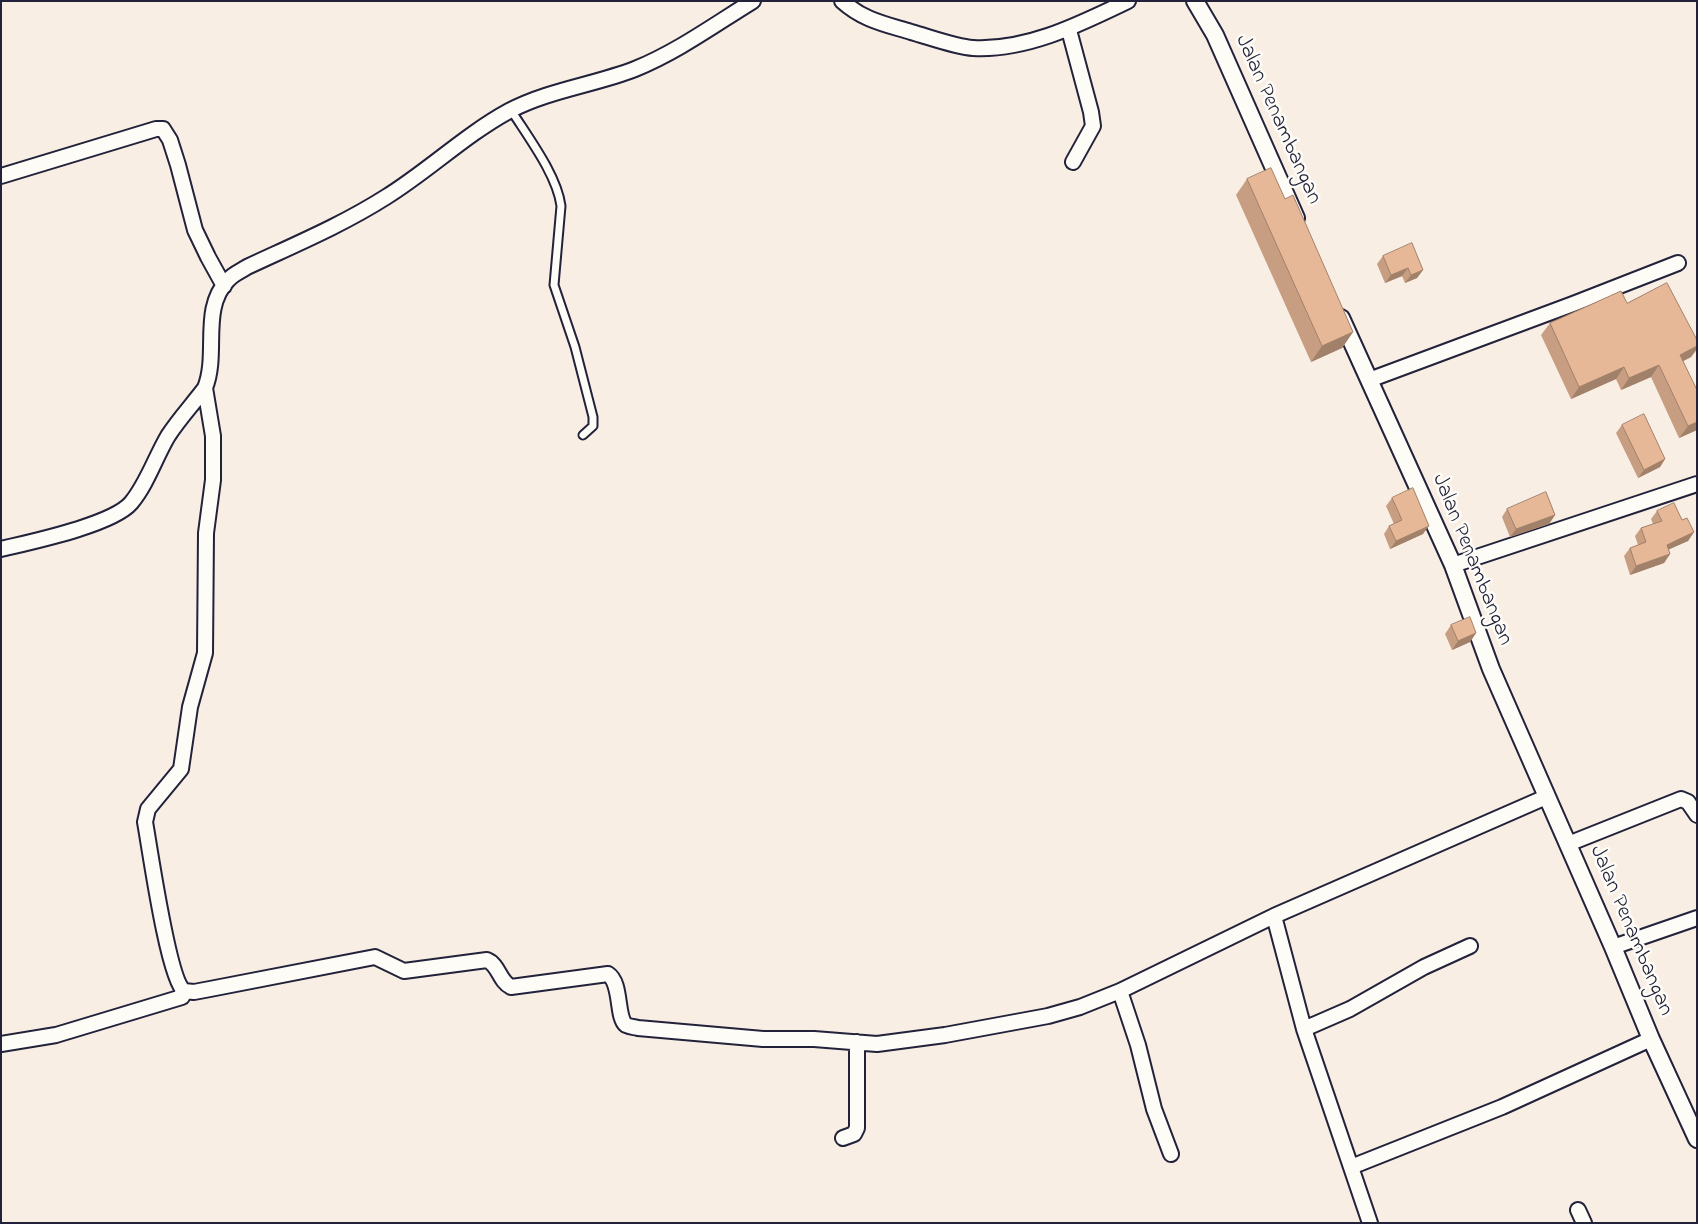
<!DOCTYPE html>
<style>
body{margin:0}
#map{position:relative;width:1698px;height:1224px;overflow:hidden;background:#f9eee4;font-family:"Indie Flower",sans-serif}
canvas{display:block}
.frame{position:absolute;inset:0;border:2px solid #22223b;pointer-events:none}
</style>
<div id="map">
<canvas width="1698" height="1224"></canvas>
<div class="frame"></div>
</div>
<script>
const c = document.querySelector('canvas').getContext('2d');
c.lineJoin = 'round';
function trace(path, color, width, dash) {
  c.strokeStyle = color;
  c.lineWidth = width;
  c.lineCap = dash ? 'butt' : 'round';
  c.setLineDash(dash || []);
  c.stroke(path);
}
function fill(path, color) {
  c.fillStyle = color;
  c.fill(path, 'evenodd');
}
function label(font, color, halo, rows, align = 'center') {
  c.font = font + ' "Indie Flower",sans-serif';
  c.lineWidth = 5;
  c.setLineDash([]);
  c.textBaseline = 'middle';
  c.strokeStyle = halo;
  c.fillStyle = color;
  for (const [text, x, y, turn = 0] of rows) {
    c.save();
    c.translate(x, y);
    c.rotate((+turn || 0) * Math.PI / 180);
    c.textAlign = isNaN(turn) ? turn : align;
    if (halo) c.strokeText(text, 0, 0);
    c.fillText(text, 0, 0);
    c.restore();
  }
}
const service = new Path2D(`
 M511 110C528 137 557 175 561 206L554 285 575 347 593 417V426L583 435`);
const minor = new Path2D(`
 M842 1C863 20 885 24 911 32 929 37 956 47 973 48 1027 51 1080 24 1128 1
 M1069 30 1091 112 1093 126 1073 162
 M1 176 156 129H163L170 140 178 165 195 230 208 257 224 286
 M1369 380 1573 304 1678 263
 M205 388 213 436V480L206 533 205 653 190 707 181 769 148 809 145 822C150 849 168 978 184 991L194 992 210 989 375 957 404 971 487 960C499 965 499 981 511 987L608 974C622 983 616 1017 626 1025 630 1027 634 1027 638 1028L763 1039H814L877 1044 945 1035 1048 1016 1080 1007 1120 991 1274 916 1546 797
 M1 549C30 542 112 525 131 503 147 484 155 458 168 436 179 419 193 404 205 388 219 353 200 309 228 280 233 274 241 271 247 267 294 245 342 225 386 197 428 171 465 135 509 111 549 90 594 85 635 69 677 52 714 25 753 1
 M1453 565 1697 484
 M1568 844 1681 799 1688 802 1697 815
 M1274 916 1304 1029 1370 1223
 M1613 947 1697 918
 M1120 991 1138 1045 1154 1109 1171 1154
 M1304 1029 1350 1009 1424 967 1470 946
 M1 1044 56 1035 182 997 184 993 182 990
 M843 1138 854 1134 857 1128V1042
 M1351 1167 1502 1107 1651 1039
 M1578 1210 1584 1223`);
const tertiary = new Path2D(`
 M1195 1 1215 35 1296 218
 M1341 318 1453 565 1491 669 1613 947 1651 1039 1697 1139`);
const wall = new Path2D(`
 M1247 179 1285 199 1353 332 1342 348 1311 362 1236 195Z
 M1383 256 1423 270 1417 278 1405 283 1402 276 1385 283 1377 264Z
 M1627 303 1697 340V349L1691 357 1683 361 1697 430 1679 438 1651 377 1621 390 1616 379 1571 399 1541 335 1550 323Z
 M1622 425 1665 459 1660 467 1638 478 1616 433Z
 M1392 498 1423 534 1390 549 1384 534 1389 526 1394 524 1386 506Z
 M1507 509 1555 515 1549 524 1510 537 1502 517Z
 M1657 511 1682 520 1694 532 1688 541 1668 549 1670 554 1664 563 1630 575 1624 556 1630 548 1638 545 1635 536 1641 528 1653 524 1651 519Z
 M1451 625 1476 633 1470 642 1452 650 1445 634Z`);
const shadedWall = new Path2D(`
 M1408 268 1402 276 1385 283 1391 275Z
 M1423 270 1417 278 1405 283 1411 275Z
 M1353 332 1342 348 1311 362 1322 346Z
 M1697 346V349L1691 357 1672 367 1680 355Z
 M1659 365 1651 377 1621 390 1629 378Z
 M1624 367 1616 379 1571 399 1579 387Z
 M1697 422V430L1679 438 1688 426Z
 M1665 459 1660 467 1638 478 1644 470Z
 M1555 515 1549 524 1510 537 1516 529Z
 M1429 526 1423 534 1390 549 1396 541Z
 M1694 532 1688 541 1661 553 1667 545Z
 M1670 554 1664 563 1630 575 1636 566Z
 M1476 633 1470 642 1452 650 1458 641Z`);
const building = new Path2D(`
 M1271 168 1285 199 1293 195 1353 332 1322 346 1247 179Z
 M1412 243 1423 270 1411 275 1408 268 1391 275 1383 256Z
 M1667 283 1697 340V346L1680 355 1697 390V422L1688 426 1659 365 1629 378 1624 367 1579 387 1550 323 1621 291 1627 303Z
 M1644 414 1665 459 1644 470 1622 425Z
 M1413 488 1429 526 1396 541 1389 526 1402 520 1392 498Z
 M1546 492 1555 515 1516 529 1507 509Z
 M1674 503 1682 520 1687 518 1694 532 1667 545 1670 554 1636 566 1630 548 1646 542 1641 528 1662 521 1657 511Z
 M1470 617 1476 633 1458 641 1451 625Z`);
const streetNames = [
 ["Jalan Penambangan",1277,120,66],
 ["Jalan Penambangan",1471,560,68],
 ["Jalan Penambangan",1630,931,67]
];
trace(service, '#22223b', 11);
trace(minor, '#22223b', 18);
trace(tertiary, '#22223b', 20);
trace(service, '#fdfcf7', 7);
trace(minor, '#fdfcf7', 14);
trace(tertiary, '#fdfcf7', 16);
fill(wall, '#c79e82');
fill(shadedWall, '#a2816a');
fill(building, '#e7b897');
trace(building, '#a2816a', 1);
label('22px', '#22223b', '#fdfcf7', streetNames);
</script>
